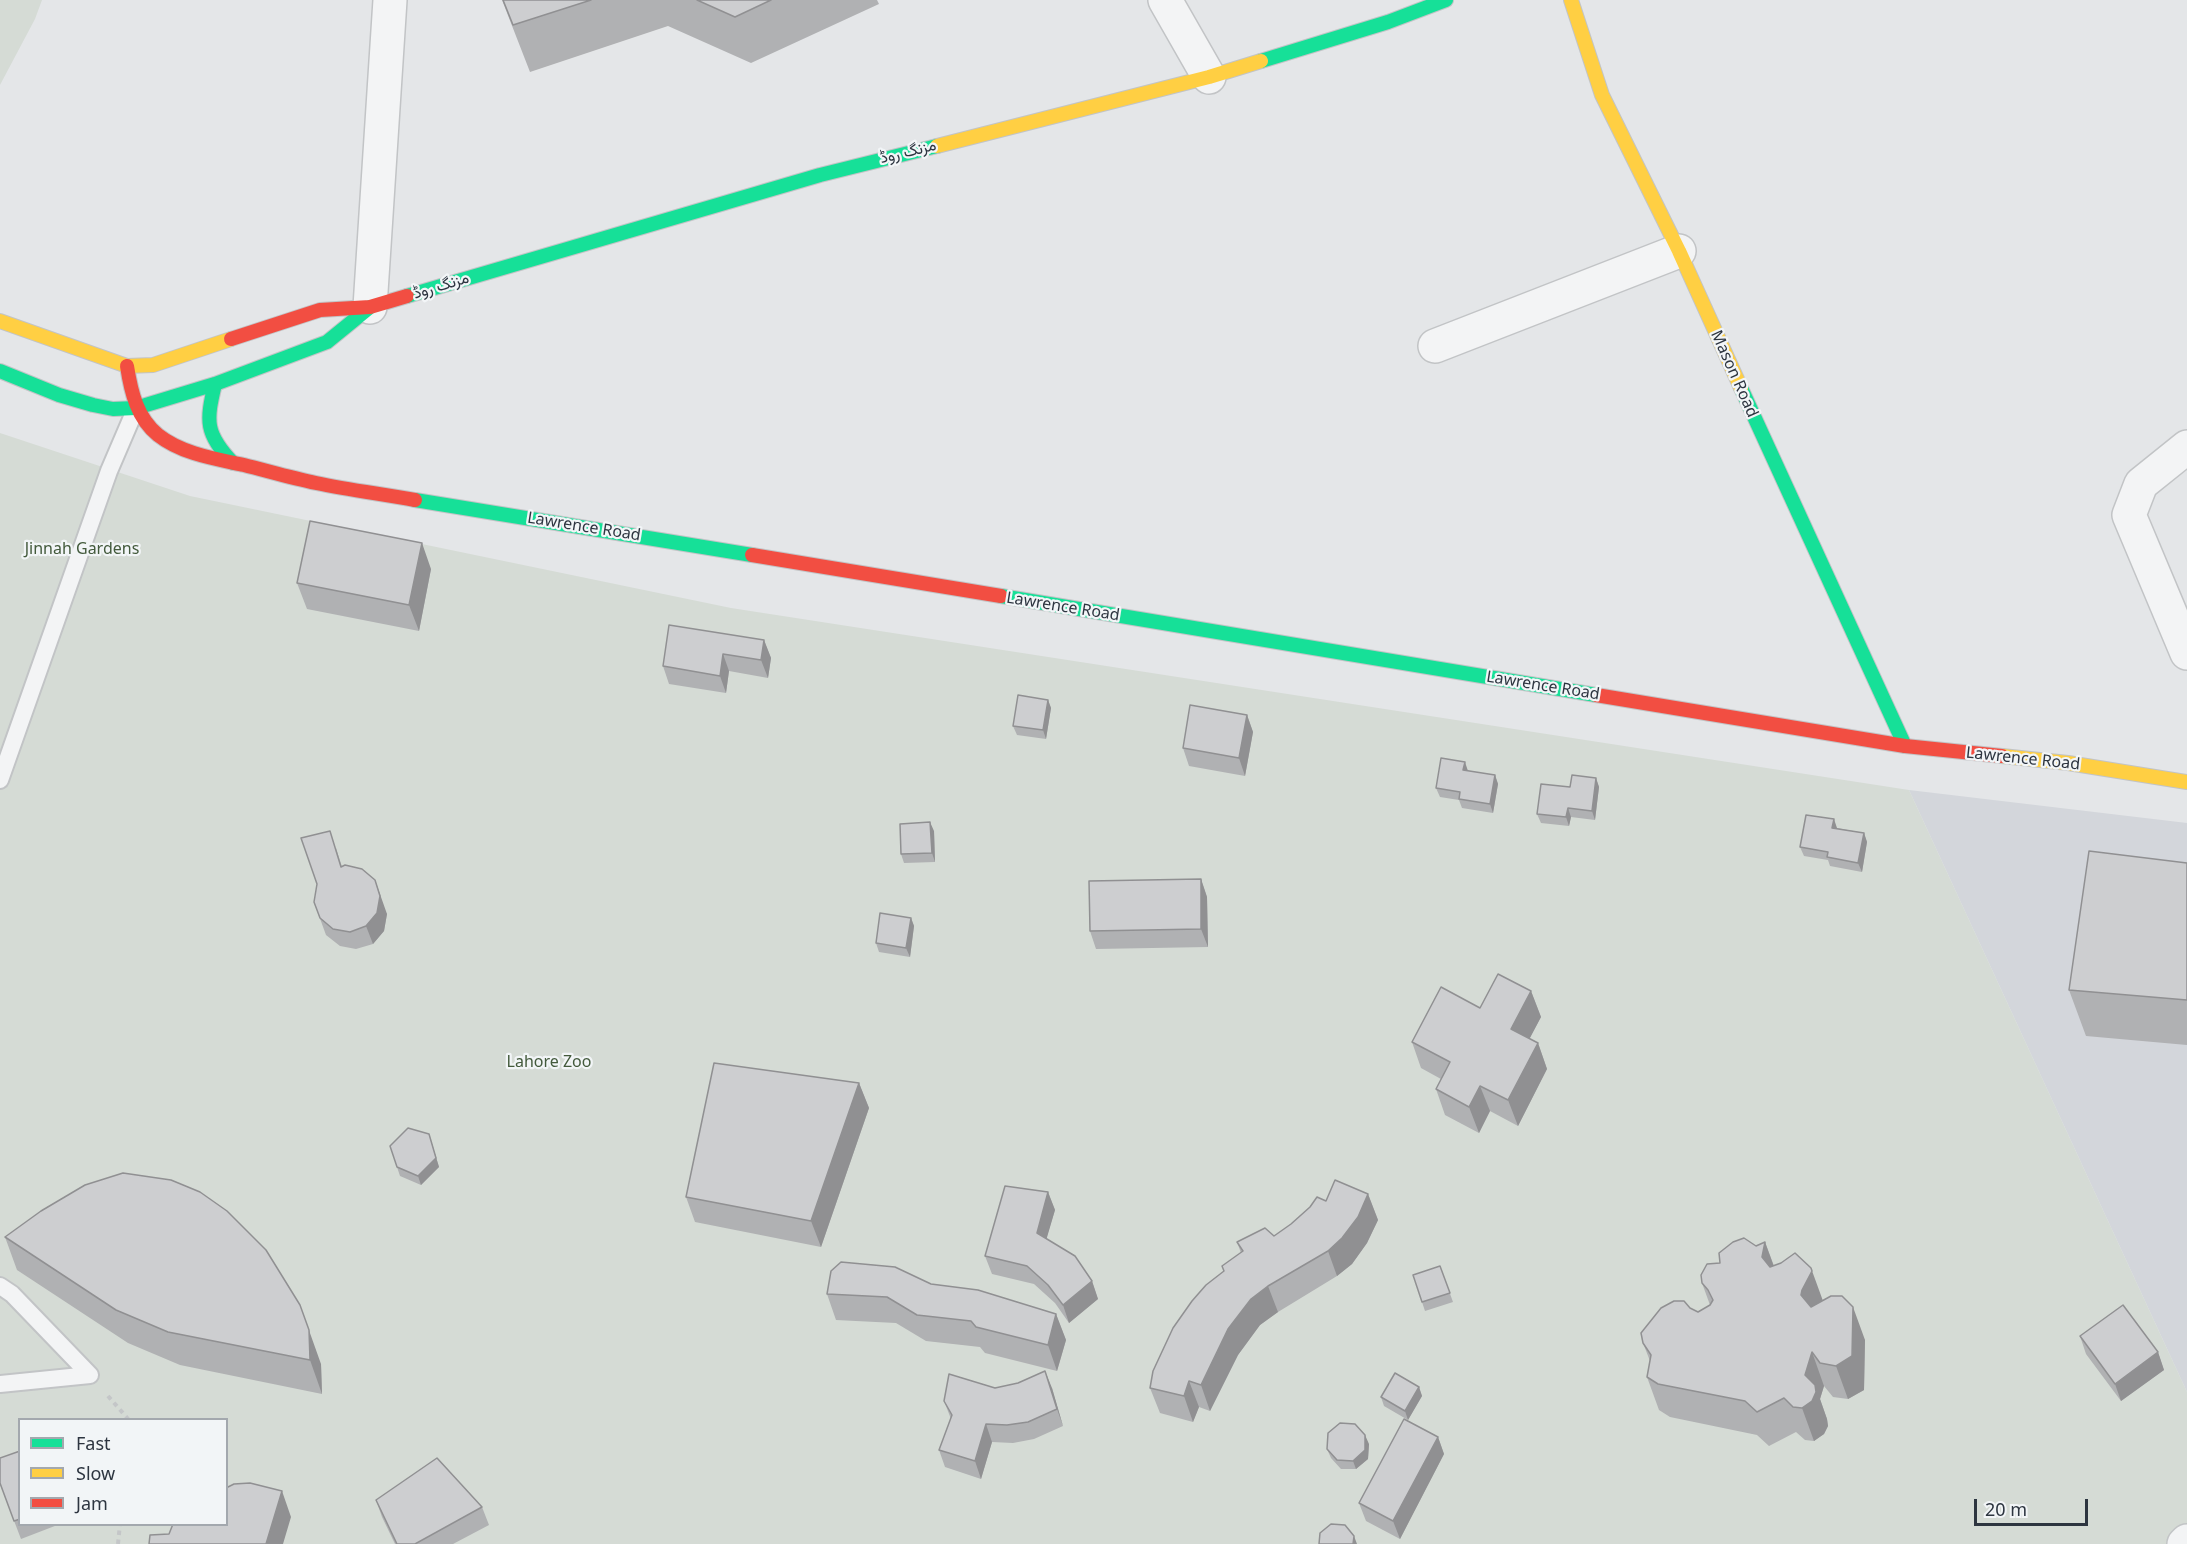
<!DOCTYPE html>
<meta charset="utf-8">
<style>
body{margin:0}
#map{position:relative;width:2187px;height:1544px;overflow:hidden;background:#e4e6e8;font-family:"Noto Sans",sans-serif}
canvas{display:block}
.legend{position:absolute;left:18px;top:1418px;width:210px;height:108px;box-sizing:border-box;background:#f2f5f7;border:2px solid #a3a8ae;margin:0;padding:8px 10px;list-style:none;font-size:18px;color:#2d3540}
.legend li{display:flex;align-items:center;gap:12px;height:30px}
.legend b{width:30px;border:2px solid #a3a8ae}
.scale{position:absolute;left:1974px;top:1499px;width:114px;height:27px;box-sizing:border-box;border:3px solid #2d3540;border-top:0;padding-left:8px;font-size:18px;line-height:21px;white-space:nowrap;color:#2d3540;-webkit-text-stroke:4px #f2f5f7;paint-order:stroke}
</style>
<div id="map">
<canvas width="2187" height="1544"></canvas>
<ul class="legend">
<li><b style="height:8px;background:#16e098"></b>Fast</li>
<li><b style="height:8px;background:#ffcf43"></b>Slow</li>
<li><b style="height:8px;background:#f24e42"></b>Jam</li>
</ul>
<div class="scale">20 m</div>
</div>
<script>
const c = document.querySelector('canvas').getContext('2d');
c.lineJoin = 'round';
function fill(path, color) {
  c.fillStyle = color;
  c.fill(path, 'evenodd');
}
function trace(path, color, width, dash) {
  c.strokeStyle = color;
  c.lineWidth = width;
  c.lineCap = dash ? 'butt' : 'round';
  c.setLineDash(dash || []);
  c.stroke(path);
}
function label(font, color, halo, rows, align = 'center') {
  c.font = font + ' "Noto Sans",Vazirmatn,sans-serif';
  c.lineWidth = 4.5;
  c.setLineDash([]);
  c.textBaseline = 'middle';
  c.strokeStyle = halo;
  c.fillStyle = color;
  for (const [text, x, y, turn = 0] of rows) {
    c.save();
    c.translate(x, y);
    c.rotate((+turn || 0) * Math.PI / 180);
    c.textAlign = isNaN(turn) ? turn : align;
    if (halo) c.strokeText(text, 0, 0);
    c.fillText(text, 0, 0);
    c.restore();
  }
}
const built = new Path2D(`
 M1909 790 2187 823V1392Z`);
const green = new Path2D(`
 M0 0H42L35 19 0 85Z
 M0 433 190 496 731 608 1909 790 2187 1392V1529L2171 1544H0ZM20 1420H226V1524H20Z`);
const path = new Path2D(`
 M108 1396 129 1420
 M118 1544 120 1524`);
const lane = new Path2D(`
 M0 780 109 471 136 408
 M0 1286 12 1294 90 1375
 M0 1384 90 1375`);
const street = new Path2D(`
 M1165 0 1209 77
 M370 307 390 0
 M1435 346 1679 251
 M2187 447 2141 484 2129 515 2187 653
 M2184 1544 2187 1541`);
const fast = new Path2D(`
 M1261 61 1388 22 1446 0
 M407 296 820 175 937 146
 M0 371 59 395 93 405 113 409 136 408 215 384 327 342 370 307
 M215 384C206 421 205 434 233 463
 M1741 388 1905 746
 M415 500 752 555
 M1001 596 1596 695`);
const slow = new Path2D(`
 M1571 0 1602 95 1679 251 1741 388
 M937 146 1209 77 1261 61
 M0 321 127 366 153 365 231 339
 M2002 756 2068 763 2187 782`);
const jam = new Path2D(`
 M231 339 320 310 370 307 407 296
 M127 366C131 392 137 418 158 435 182 454 216 459 244 465 268 471 292 478 316 483 349 490 382 494 415 500
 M752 555 1001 596
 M1596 695 1905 746 2002 756`);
const wall = new Path2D(`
 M502 0H877L879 4 751 63 668 26 530 72Z
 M431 569 419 631 307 609 297 583Z
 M764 640 771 658 768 678 729 671 726 693 669 684 663 666Z
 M1048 700 1051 708 1046 739 1017 735 1013 726Z
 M1247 715 1253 732 1245 776 1189 766 1183 748Z
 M1468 771 1495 775 1498 784 1493 813 1462 808 1459 800 1440 797 1436 788Z
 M1596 778 1599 787 1595 820 1571 817 1569 826 1541 823 1537 814 1570 787Z
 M1837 828 1864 833 1867 842 1862 872 1830 866 1828 860 1804 856 1800 847Z
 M934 831 935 862 904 863 901 854Z
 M336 848 342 867 387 914 384 931 373 944 356 949 340 946 326 935 314 902Z
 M2187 863V1045L2086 1036 2069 990Z
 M1201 879 1207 897 1208 947 1096 949 1090 931Z
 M911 918 914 926 910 957 879 952 876 943Z
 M1531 991 1541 1017 1529 1039 1538 1043 1547 1069 1518 1126 1490 1111 1479 1133 1445 1115 1436 1089 1441 1079 1421 1068 1412 1042 1480 1008Z
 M859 1083 869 1108 821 1247 695 1222 686 1197Z
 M429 1134 439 1167 421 1185 400 1176 390 1146Z
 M1048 1192 1055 1210 1046 1239 1092 1281 1098 1299 1069 1323 1055 1303 1034 1284 992 1274 985 1256Z
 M1368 1194 1378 1220 1367 1243 1352 1264 1337 1276 1278 1312 1260 1325 1238 1355 1210 1411 1199 1407 1193 1422 1160 1413 1150 1388 1224 1272 1241 1253 1237 1242 1274 1236Z
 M5 1237 321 1364 322 1394 180 1365 128 1343 17 1270Z
 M1765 1242 1774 1266 1823 1301 1865 1340 1864 1390 1848 1399 1833 1397 1824 1386 1820 1399 1827 1419 1828 1426 1824 1434 1814 1441 1805 1440 1796 1432 1769 1446 1757 1435 1670 1417 1659 1410 1647 1377 1650 1361 1643 1343 1690 1308 1698 1312 1710 1305 1702 1283 1720 1263Z
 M1440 1266 1453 1302 1425 1311 1413 1275Z
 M931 1284 1056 1314 1066 1340 1057 1371 985 1353 980 1347 926 1341 896 1323 836 1320 827 1294Z
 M2080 1336 2158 1352 2164 1370 2121 1401 2086 1354Z
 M1419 1387 1422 1396 1408 1420 1384 1406 1381 1397Z
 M995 1388H1052L1063 1426 1034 1439 1013 1443 992 1442 981 1479 945 1467 939 1450 951 1419 944 1401Z
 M1438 1437 1444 1454 1400 1539 1366 1521 1359 1503Z
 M1369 1444 1368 1459 1356 1469H1341L1331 1458 1327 1449Z
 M20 1451V1524H60L21 1539 0 1484Z
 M376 1500 482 1507 489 1525 453 1544H395L382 1517Z`);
const shadedWall = new Path2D(`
 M422 543 431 569 419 631 409 605Z
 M764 640 771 658 768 678 761 660Z
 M723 654 729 671 726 693 720 676Z
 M1048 700 1051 708 1046 739 1043 730Z
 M1247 715 1253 732 1245 776 1239 758Z
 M1465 762 1468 771 1463 770Z
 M1495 775 1498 784 1493 813 1490 804Z
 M1596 778 1599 787 1595 820 1592 811Z
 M1568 808 1571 817 1569 826 1566 817Z
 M1834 819 1837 828H1832Z
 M930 822 934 831 935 862 932 853Z
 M1864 833 1867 842 1862 872 1858 863Z
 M1201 879 1207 897 1208 947 1201 929Z
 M375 880 387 914 384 931 373 944 366 926Z
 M911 918 914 926 910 957 906 948Z
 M1531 991 1541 1017 1521 1055 1511 1029Z
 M1538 1043 1547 1069 1518 1126 1508 1100Z
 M859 1083 869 1108 821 1247 811 1221Z
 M1480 1086 1490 1111 1479 1133 1469 1107Z
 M429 1134 439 1167 421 1185 418 1176Z
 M1048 1192 1055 1210 1043 1251 1037 1233Z
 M1368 1194 1378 1220 1367 1243 1352 1264 1337 1276 1328 1251Z
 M1765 1242 1777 1275 1762 1257Z
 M1811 1268 1823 1301 1814 1323 1801 1295 1802 1290Z
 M1092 1281 1098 1299 1069 1323 1063 1305Z
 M1268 1286 1278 1312 1260 1325 1238 1355 1210 1411 1201 1385 1228 1329 1251 1299Z
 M300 1305 321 1364 322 1394 310 1360Z
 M1853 1307 1865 1340 1864 1390 1848 1399 1836 1366Z
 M1056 1314 1066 1340 1057 1371 1048 1345Z
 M1812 1352 1824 1386 1820 1399 1827 1419 1828 1426 1824 1434 1814 1441 1802 1408 1805 1375Z
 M2158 1352 2164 1370 2121 1401 2115 1384Z
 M1045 1371 1052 1388 1063 1426 1057 1409Z
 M1189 1381 1199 1407 1193 1422 1184 1396Z
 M1419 1387 1422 1396 1408 1420 1405 1411Z
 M986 1424 992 1442 981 1479 975 1461Z
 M1365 1435 1369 1444 1368 1459 1356 1469 1353 1461Z
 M1438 1437 1444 1454 1400 1539 1393 1521Z
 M282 1491 291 1517 283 1544H266Z
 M1354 1536 1357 1544H1353Z`);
const building = new Path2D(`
 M503 0H591L513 25Z
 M697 0H771L735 17Z
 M310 521 422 543 409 605 297 583Z
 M669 625 764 640 761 660 723 654 720 676 663 666Z
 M1018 695 1048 700 1043 730 1013 726Z
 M1190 705 1247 715 1239 758 1183 748Z
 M1441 758 1465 762 1463 770 1495 775 1490 804 1459 799 1460 792 1436 788Z
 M1572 775 1596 778 1592 811 1568 808 1566 817 1537 814 1541 784 1570 787Z
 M1806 815 1834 819 1832 828 1864 833 1858 863 1827 857 1828 852 1800 847Z
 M930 822 932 853 901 854 900 824Z
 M330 831 341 867 345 865 362 869 375 880 380 896 377 913 366 926 350 932 333 929 320 918 314 902 317 884 301 838Z
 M2089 851 2187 863V1000L2069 990Z
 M1201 879V929L1090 931 1089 881Z
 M880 913 911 918 906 948 876 943Z
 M1498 974 1531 991 1511 1029 1538 1043 1508 1100 1480 1086 1469 1107 1436 1089 1450 1062 1412 1042 1441 987 1480 1008Z
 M714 1063 859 1083 811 1221 686 1197Z
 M408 1128 429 1134 436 1158 418 1176 397 1167 390 1146Z
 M123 1173 171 1180 200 1192 227 1211 266 1250 300 1305 309 1330 310 1360 168 1332 116 1310 5 1237 41 1211 85 1185Z
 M1335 1180 1368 1194 1358 1217 1342 1238 1328 1251 1268 1286 1251 1299 1228 1329 1201 1385 1189 1381 1184 1396 1150 1388 1153 1371 1173 1328 1192 1301 1206 1285 1224 1271 1222 1266 1243 1251 1237 1242 1265 1228 1274 1236 1291 1224 1310 1207 1317 1197 1326 1201Z
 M1005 1186 1048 1192 1037 1233 1075 1256 1092 1281 1063 1305 1048 1285 1027 1266 985 1256Z
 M1744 1238 1756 1246 1765 1242 1762 1257 1770 1267 1781 1263 1795 1253 1811 1268 1812 1271 1802 1290 1801 1295 1811 1307 1831 1296H1842L1853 1307 1852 1356 1836 1366 1820 1363 1812 1352 1805 1375 1815 1385 1816 1392 1812 1401 1802 1408 1793 1407 1784 1398 1757 1412 1745 1401 1658 1384 1647 1377 1651 1355 1643 1343 1641 1333 1661 1308 1674 1301H1684L1690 1308 1698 1312 1710 1305 1713 1300 1708 1290 1702 1283 1701 1275 1707 1264 1720 1263 1719 1253 1733 1242Z
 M841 1262 895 1267 931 1284 978 1290 1056 1314 1048 1345 976 1327 971 1321 917 1315 887 1297 827 1294 831 1271Z
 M1440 1266 1450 1293 1422 1302 1413 1275Z
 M2123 1305 2158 1352 2115 1384 2080 1336Z
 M1045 1371 1057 1409 1028 1422 1007 1425 986 1424 975 1461 939 1450 952 1415 944 1401 949 1374 995 1388 1018 1383Z
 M1395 1373 1419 1387 1405 1411 1381 1397Z
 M1404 1419 1438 1437 1393 1521 1359 1503Z
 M1340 1423 1355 1424 1365 1435V1450L1353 1461 1337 1460 1327 1449 1328 1433Z
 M20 1451V1519L14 1521 0 1483V1458Z
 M437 1458 482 1507 415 1544H397L376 1500Z
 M250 1483 282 1491 266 1544H149L150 1535 169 1534 173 1524H226V1488L234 1484Z
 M1331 1524 1345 1525 1354 1536 1353 1544H1319L1320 1533Z`);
const streetNames = [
 ["مزنگ روڈ",908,152,-14],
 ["مزنگ روڈ",441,286,-17],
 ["Mason Road",1734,374,66],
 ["Lawrence Road",584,527,9],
 ["Lawrence Road",1063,607,9],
 ["Lawrence Road",1543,686,9],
 ["Lawrence Road",2023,759,6]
];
const parkNames = [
 ["Jinnah Gardens",82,549],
 ["Lahore Zoo",549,1062]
];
fill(built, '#d3d6db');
fill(green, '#d5dbd5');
trace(lane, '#c2c4c6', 20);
trace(street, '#c2c4c6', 36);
trace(fast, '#c2c4c6', 16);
trace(slow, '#c2c4c6', 16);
trace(jam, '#c2c4c6', 16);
trace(path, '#c4c6c8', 4, [4.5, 4.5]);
trace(lane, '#f3f4f5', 16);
trace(street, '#f3f4f5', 33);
trace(fast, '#16e098', 14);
trace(slow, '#ffcf43', 14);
trace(jam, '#f24e42', 14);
fill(wall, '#b0b1b3');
fill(shadedWall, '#909092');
fill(building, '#cdced0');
trace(building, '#909092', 1.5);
label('16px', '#2d3540', '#f2f5f7', streetNames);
label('16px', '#435a3c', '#f2f5f7', parkNames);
</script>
